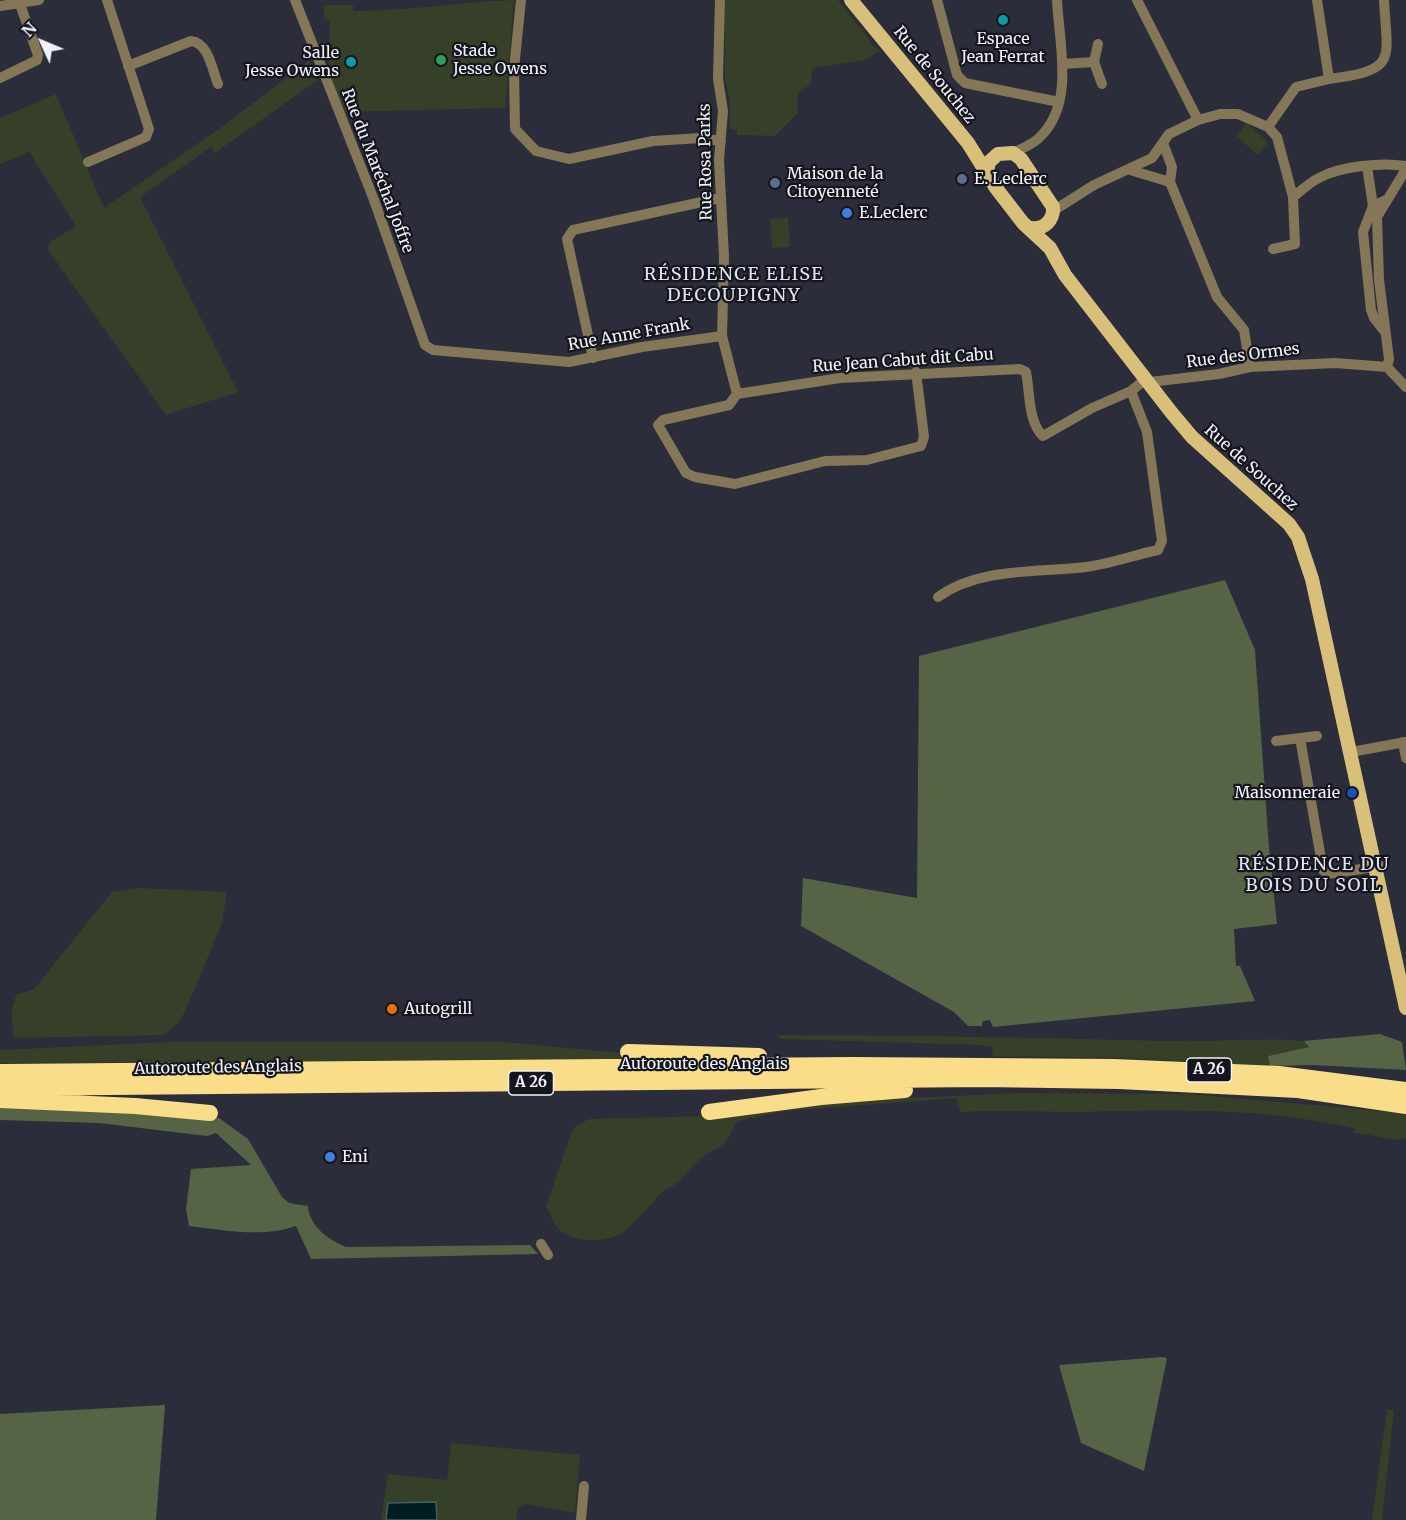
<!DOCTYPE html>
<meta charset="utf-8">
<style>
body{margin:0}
#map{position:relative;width:1406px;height:1520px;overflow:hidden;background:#2b2d3b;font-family:Merriweather,serif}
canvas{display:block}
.north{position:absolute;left:12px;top:12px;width:60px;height:60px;-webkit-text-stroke:4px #15161c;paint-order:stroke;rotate:314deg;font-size:16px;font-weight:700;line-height:24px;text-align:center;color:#f0f2fc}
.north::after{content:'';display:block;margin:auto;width:21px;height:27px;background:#f0f2fc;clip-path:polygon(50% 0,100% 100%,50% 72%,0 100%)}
</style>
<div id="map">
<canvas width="1406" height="1520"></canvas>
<div class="north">N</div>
</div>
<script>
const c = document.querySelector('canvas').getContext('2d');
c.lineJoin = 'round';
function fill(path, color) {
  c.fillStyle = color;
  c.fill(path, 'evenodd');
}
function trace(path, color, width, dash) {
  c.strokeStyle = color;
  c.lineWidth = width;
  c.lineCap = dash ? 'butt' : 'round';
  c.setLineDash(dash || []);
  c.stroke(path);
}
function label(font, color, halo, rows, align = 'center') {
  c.font = font + ' Merriweather,serif';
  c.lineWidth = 4.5;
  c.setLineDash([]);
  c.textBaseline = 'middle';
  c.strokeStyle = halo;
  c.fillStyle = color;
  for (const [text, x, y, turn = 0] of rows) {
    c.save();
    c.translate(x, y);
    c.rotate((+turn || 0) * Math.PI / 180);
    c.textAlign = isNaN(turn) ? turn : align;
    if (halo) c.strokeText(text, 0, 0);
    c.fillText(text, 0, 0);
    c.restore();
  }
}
const green = new Path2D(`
 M514 0 505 108 342 112 328 80 330 21 324 18V5H353V11C407 11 460 2 514 0Z
 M725 0H838L870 40 871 45 880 50 865 60 813 68 810 86 801 89 797 98 798 113 775 136 737 135V130L730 129V100L725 79Z
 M309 60 318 80 215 153 211 147 140 197 238 392 166 415 48 250 50 242 76 226 29 152 0 164V118L56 94 104 208 226 124Z
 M1247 123 1268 142 1258 155 1236 136Z
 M788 218 790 247 772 248 770 219Z
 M139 888 227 892 222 923 186 1010 178 1023 164 1035 14 1038 11 1014 16 995 34 989 112 892Z
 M777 1035C909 1035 1041 1038 1172 1041 1216 1042 1261 1037 1304 1041L1309 1047 1268 1056 1270 1066 1121 1058 992 1056 993 1047 980 1045 781 1039Z
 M168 1042H504L653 1056 652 1061 0 1063V1050Z
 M1018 1093 1188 1094 1406 1113V1138L1396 1140 1353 1132 1355 1129C1265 1107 1170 1110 1078 1112 1038 1112 999 1110 960 1112L957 1098 785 1111 738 1121C731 1127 732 1135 726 1141 720 1148 714 1150 707 1154 690 1164 682 1185 663 1191 651 1204 638 1221 623 1232 607 1244 571 1243 557 1228 552 1222 551 1213 546 1207L572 1130 580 1123 590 1119 710 1116 843 1101Z
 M1387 1409 1394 1410 1382 1520H1372Z
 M451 1443 580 1455 575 1513 525 1504 518 1508 516 1520H381L388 1474 447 1480Z`);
const forest = new Path2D(`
 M1225 580 1255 650 1269 848 1277 924 1234 929 1236 966H1240L1255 1001 993 1027 990 1020 983 1021 982 1026H968L954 1012 801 926 803 878 917 898 919 656Z
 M1380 1034 1402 1042 1406 1070 1313 1065 1270 1066 1268 1056 1309 1047 1304 1041Z
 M0 1106 219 1118 248 1139 282 1197 289 1203 308 1206C309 1226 329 1240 346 1247L530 1245 538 1254 311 1259 296 1226C263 1238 223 1230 189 1226L186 1209 191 1169 251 1165 216 1133 207 1136 99 1123 0 1120Z
 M1162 1357 1167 1358 1144 1471 1081 1443 1059 1365Z
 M165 1405 156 1520H0V1414Z`);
const water = new Path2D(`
 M436 1502 437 1520H386L388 1503Z`);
const minor = new Path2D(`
 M295 0 374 200 425 345 433 350 569 362 642 347 722 336
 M521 0 514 69 515 129 536 151 569 159 653 141 701 138 721 141
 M720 0 718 79 723 111 719 160 724 257 722 336 737 394
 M937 0 957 75 965 83 1059 102
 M1137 0 1198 120
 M0 6 39 0
 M1094 62 1098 44
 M1062 64 1094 62 1102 84
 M128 66 191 41C209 43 212 70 218 84
 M0 78 37 60 38 55 20 4
 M1329 79C1399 70 1387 60 1384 0
 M1268 127 1296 87 1329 79 1317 0
 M1163 143 1172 167 1170 182
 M1013 153C1023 148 1034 144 1041 136 1075 102 1059 43 1057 0
 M88 162 146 137 149 129 107 0
 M1367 166 1373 206
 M1130 170 1170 182 1217 297 1244 330 1250 367
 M1293 197C1301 191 1310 182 1319 178 1340 166 1383 162 1406 166
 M1053 211 1094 185 1152 158 1169 134 1198 120 1220 114H1238L1268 127 1277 137 1293 197 1295 244 1273 249
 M1385 332 1374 318 1371 310 1363 232 1373 206 1386 200
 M593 358 567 239 573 230 720 198
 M1387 367 1389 359 1379 280 1377 217 1406 169
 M737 394 729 405 663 420 658 425 686 473 695 477 735 484 825 461 867 460 921 446 924 437 916 372
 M737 394 840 378 1020 369 1026 372C1030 392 1028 422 1043 436L1092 408 1131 391
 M938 597C980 567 1037 573 1086 567 1110 564 1134 555 1158 550L1162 541 1147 432 1131 391 1141 383 1219 374 1250 367 1335 363 1387 367 1406 387
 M1300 738 1323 870 1328 874 1381 866
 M1276 741 1317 736
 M1403 742 1406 758
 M1351 752 1406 742
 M541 1244 548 1255
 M581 1520 584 1486`);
const major = new Path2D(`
 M851 0 968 143 996 188 1023 223 1050 248 1065 275 1171 412 1192 437 1289 524 1298 537 1312 579 1406 1008
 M987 171 989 162 998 154 1013 153 1021 159 1053 207C1054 220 1044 230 1031 228`);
const highway = new Path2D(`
 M628 1052 759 1056
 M0 1072 852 1065 1114 1067 1279 1074 1406 1090
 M0 1088 983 1079 1119 1081 1298 1090 1406 1106
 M0 1100 135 1106 210 1113
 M709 1112 821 1097 905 1090`);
const markers = [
 [1003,20,6,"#0f9aa8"],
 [441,60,6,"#2e9e5b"],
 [351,62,6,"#0f9aa8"],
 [962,179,6,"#5c6f8a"],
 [775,183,6,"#5c6f8a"],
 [847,213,6,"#3f7fe0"],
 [1352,793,6,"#1a4fb4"],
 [392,1009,6,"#e8710a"],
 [330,1157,6,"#3f7fe0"]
];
const shields = [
 [1209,1070,45],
 [531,1083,45]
];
const shieldNames = [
 ["A 26",1209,1070],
 ["A 26",531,1083]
];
const poiNames = [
 ["Espace",1003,39,"center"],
 ["Jean Ferrat",1003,57,"center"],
 ["Stade",453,51],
 ["Jesse Owens",453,69],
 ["Salle",339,53,"right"],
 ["Jesse Owens",339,71,"right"],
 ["Maison de la",787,174],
 ["Citoyenneté",787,192],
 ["E. Leclerc",974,179],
 ["E.Leclerc",859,213],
 ["Maisonneraie",1340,793,"right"],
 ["Autogrill",404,1009],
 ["Eni",342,1157]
];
const streetNames = [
 ["Rue de Souchez",934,75,51],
 ["Rue Rosa Parks",706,162,-91],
 ["Rue du Maréchal Joffre",377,171,69],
 ["Rue Anne Frank",629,335,-10],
 ["Rue des Ormes",1243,356,-7],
 ["Rue Jean Cabut dit Cabu",903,361,-4],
 ["Rue de Souchez",1251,468,42],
 ["Autoroute des Anglais",704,1064],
 ["Autoroute des Anglais",218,1068,-1]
];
const neighbourhoodNames = [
 ["RÉSIDENCE ELISE",734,275],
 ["DECOUPIGNY",734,296],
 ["RÉSIDENCE DU",1314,865],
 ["BOIS DU SOIL",1314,886]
];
fill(green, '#363f27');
fill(forest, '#576345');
fill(water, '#001d22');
trace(water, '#485d63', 1.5);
trace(minor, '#837757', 10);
trace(major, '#d8c07b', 14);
trace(highway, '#fadd89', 16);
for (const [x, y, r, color] of markers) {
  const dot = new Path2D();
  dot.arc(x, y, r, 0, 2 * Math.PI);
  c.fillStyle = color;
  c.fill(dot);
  trace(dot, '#15161c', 2);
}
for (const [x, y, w] of shields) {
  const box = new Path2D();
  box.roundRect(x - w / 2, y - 12, w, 24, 4.5);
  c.fillStyle = '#15161c';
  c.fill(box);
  trace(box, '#f0f2fc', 1.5);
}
label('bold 15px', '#f0f2fc', null, shieldNames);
label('16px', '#f0f2fc', '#15161c', poiNames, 'left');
label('16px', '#f0f2fc', '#15161c', streetNames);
c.letterSpacing = '1.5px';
label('18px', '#dee2f4', '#15161c', neighbourhoodNames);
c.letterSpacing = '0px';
</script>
